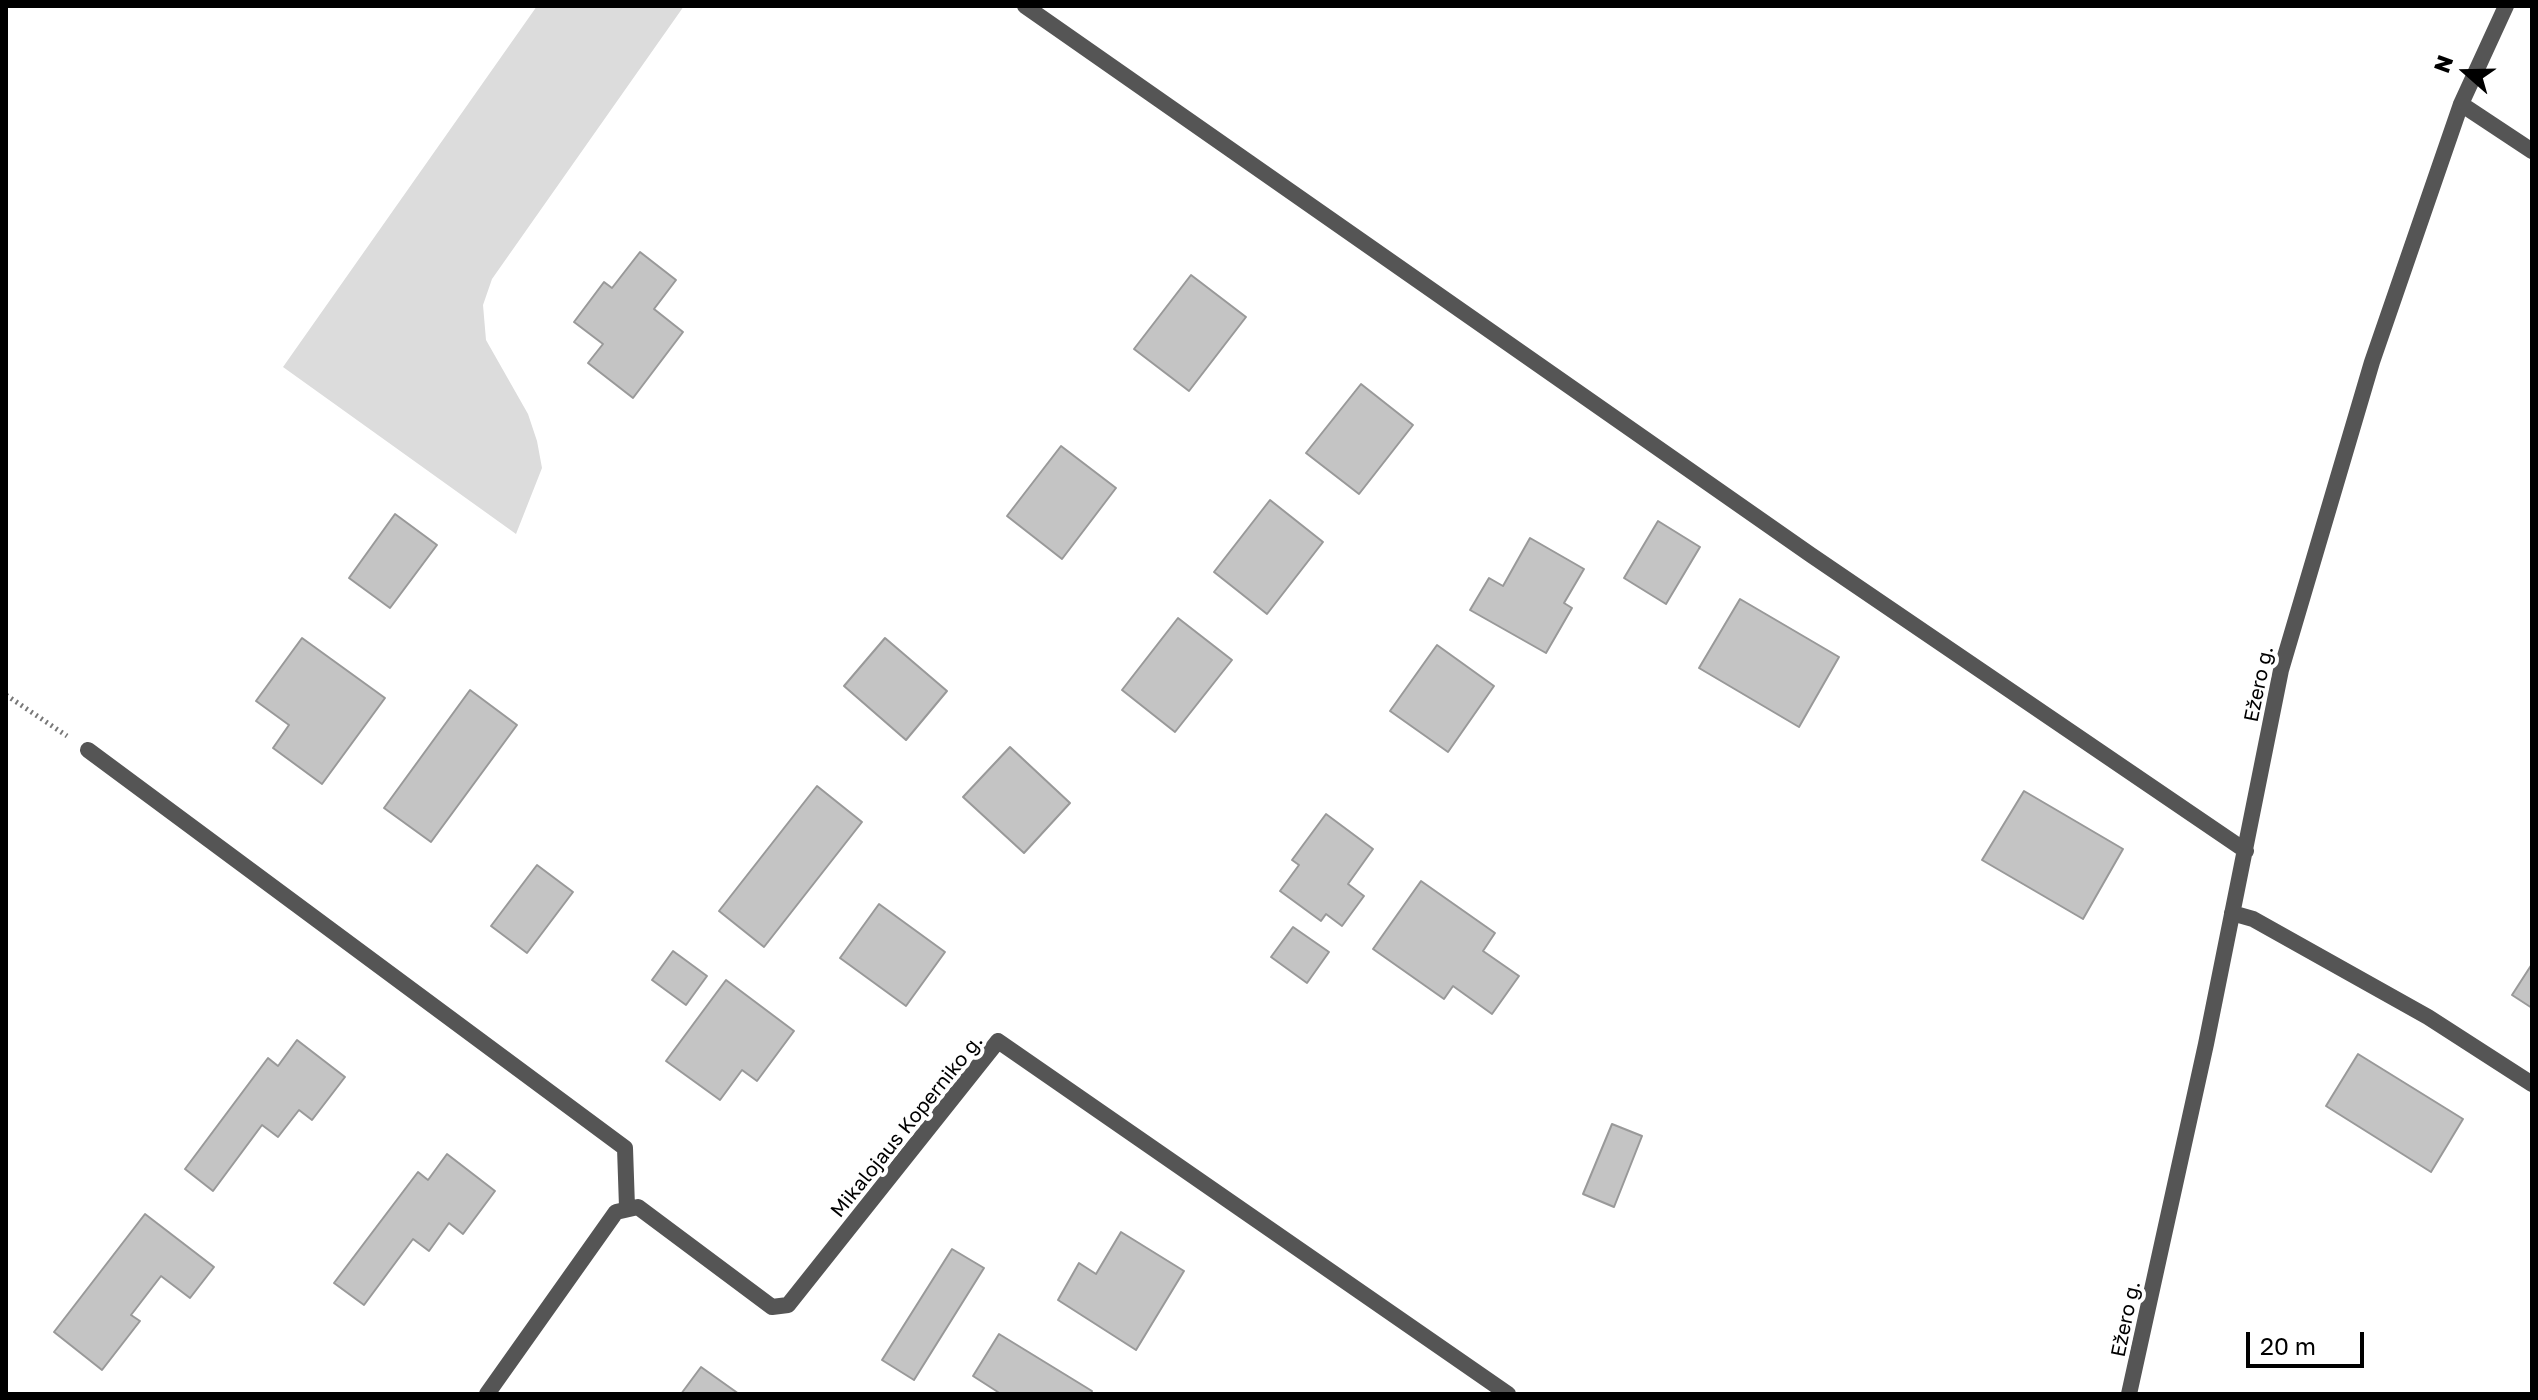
<!DOCTYPE html>
<meta charset="utf-8">
<style>
body{margin:0}
#map{position:relative;width:2538px;height:1400px;overflow:hidden;background:#fff;font-family:"Golos Text",sans-serif}
canvas{display:block}
.frame{position:absolute;inset:0;border:8px solid #000;pointer-events:none}
.north{position:absolute;left:2426px;top:32px;width:80px;height:80px;-webkit-text-stroke:6px #fff;paint-order:stroke;rotate:290deg;font-size:22px;font-weight:700;line-height:32px;text-align:center;color:#000}
.north::after{content:'';display:block;margin:auto;width:28px;height:36px;background:#000;clip-path:polygon(50% 0,100% 100%,50% 72%,0 100%)}
.scale{position:absolute;left:2246px;top:1332px;width:118px;height:36px;box-sizing:border-box;border:4px solid #000;border-top:0;padding-left:10px;font-size:24px;line-height:28px;white-space:nowrap;color:#000;-webkit-text-stroke:6px #fff;paint-order:stroke}
</style>
<div id="map">
<canvas width="2538" height="1400"></canvas>
<div class="frame"></div>
<div class="north">N</div>
<div class="scale">20 m</div>
</div>
<script>
const c = document.querySelector('canvas').getContext('2d');
c.lineJoin = 'round';
function fill(path, color) {
  c.fillStyle = color;
  c.fill(path, 'evenodd');
}
function trace(path, color, width, dash) {
  c.strokeStyle = color;
  c.lineWidth = width;
  c.lineCap = dash ? 'butt' : 'round';
  c.setLineDash(dash || []);
  c.stroke(path);
}
function label(font, color, halo, rows, align = 'center') {
  c.font = font + ' "Golos Text",sans-serif';
  c.lineWidth = 8;
  c.setLineDash([]);
  c.textBaseline = 'middle';
  c.strokeStyle = halo;
  c.fillStyle = color;
  for (const [text, x, y, turn = 0] of rows) {
    c.save();
    c.translate(x, y);
    c.rotate((+turn || 0) * Math.PI / 180);
    c.textAlign = isNaN(turn) ? turn : align;
    if (halo) c.strokeText(text, 0, 0);
    c.fillText(text, 0, 0);
    c.restore();
  }
}
const green = new Path2D(`
 M537 6H684L492 279 483 305 486 340 528 414 537 441 542 468 516 534 283 367Z`);
const building = new Path2D(`
 M640 252 676 280 654 309 683 332 633 398 588 363 603 344 574 322 604 282 612 288Z
 M1191 275 1246 317 1189 391 1134 349Z
 M1361 384 1413 425 1359 494 1306 453Z
 M1061 446 1116 488 1062 559 1007 516Z
 M1270 500 1323 542 1267 614 1214 572Z
 M395 514 437 545 390 608 349 578Z
 M1658 521 1700 547 1666 604 1624 578Z
 M1530 538 1584 569 1564 603 1572 608 1546 653 1470 610 1489 578 1503 586Z
 M1740 599 1839 657 1799 727 1699 668Z
 M1178 618 1232 660 1175 732 1122 690Z
 M302 638 385 698 322 784 273 748 289 725 256 701Z
 M885 638 947 691 906 740 844 686Z
 M1437 645 1494 686 1448 752 1390 711Z
 M470 690 517 725 431 842 384 808Z
 M1010 747 1070 803 1024 853 963 797Z
 M817 786 862 822 764 947 719 911Z
 M2024 791 2123 849 2083 919 1982 860Z
 M1326 814 1373 849 1348 884 1364 896 1342 926 1326 914 1321 921 1280 891 1299 865 1292 860Z
 M537 865 573 892 527 953 491 926Z
 M1421 881 1495 933 1483 951 1519 976 1492 1014 1453 986 1444 999 1373 949Z
 M879 904 945 952 906 1006 840 958Z
 M1293 927 1329 952 1307 983 1271 957Z
 M673 951 707 976 686 1005 652 980Z
 M2532 964V1008L2512 995Z
 M726 980 794 1031 757 1081 742 1070 720 1100 666 1061Z
 M297 1040 345 1077 312 1120 299 1110 278 1137 262 1125 213 1191 185 1169 268 1058 278 1066Z
 M2358 1054 2463 1119 2431 1172 2326 1106Z
 M1612 1124 1642 1136 1614 1207 1583 1194Z
 M447 1154 495 1191 463 1234 449 1223 429 1251 413 1239 364 1305 334 1283 418 1172 428 1180Z
 M145 1214 214 1267 190 1298 161 1276 131 1315 140 1321 102 1370 54 1332Z
 M1121 1232 1184 1271 1136 1350 1058 1300 1079 1263 1096 1274Z
 M952 1249 984 1268 914 1380 882 1360Z
 M999 1334 1092 1391 1091 1394H1001L973 1376Z
 M701 1367 739 1394H681Z`);
const path = new Path2D(`
 M6 695 67 736`);
const minor = new Path2D(`
 M1025 6 1811 555 2246 851
 M2461 104 2532 151
 M88 750 625 1148 627 1207
 M2232 913 2253 919 2428 1017 2532 1084
 M487 1394 616 1212 638 1207 772 1307 788 1305 998 1041 1508 1394
 M2129 1394 2206 1044 2281 670 2372 362 2461 104 2506 6`);
const streetNames = [
 ["Ežero g.",2259,684,-78],
 ["Mikalojaus Koperniko g.",907,1126,-51],
 ["Ežero g.",2126,1319,-78]
];
fill(green, '#dcdcdc');
fill(building, '#c4c4c4');
trace(building, '#999', 2);
trace(path, '#777', 5, [2, 4]);
trace(minor, '#555', 16);
label('20px', '#000', '#fff', streetNames);
</script>
